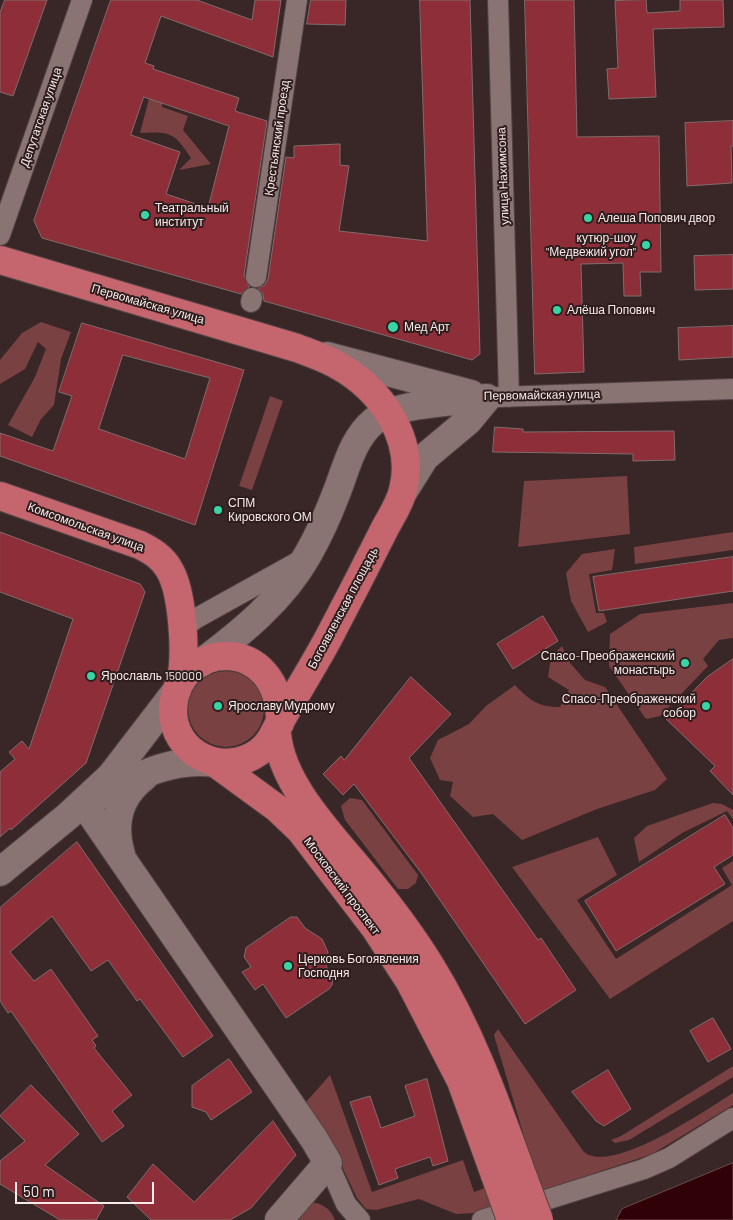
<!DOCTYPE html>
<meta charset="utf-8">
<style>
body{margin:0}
#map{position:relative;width:733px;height:1220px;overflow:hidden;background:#392727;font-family:Barlow,sans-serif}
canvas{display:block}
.scale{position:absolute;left:15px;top:1182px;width:139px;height:22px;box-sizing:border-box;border:2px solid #f6e9e9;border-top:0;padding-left:6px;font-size:15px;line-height:18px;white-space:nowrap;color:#f6e9e9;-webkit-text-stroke:4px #2f1d1d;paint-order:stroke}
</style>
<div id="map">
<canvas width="733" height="1220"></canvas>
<div class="scale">50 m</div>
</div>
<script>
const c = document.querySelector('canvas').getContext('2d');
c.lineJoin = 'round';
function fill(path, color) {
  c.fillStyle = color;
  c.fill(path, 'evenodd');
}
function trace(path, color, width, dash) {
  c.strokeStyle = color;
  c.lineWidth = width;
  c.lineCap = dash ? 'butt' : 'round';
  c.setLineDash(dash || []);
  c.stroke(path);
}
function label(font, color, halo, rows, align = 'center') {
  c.font = font + ' Barlow,sans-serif';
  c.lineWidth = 4;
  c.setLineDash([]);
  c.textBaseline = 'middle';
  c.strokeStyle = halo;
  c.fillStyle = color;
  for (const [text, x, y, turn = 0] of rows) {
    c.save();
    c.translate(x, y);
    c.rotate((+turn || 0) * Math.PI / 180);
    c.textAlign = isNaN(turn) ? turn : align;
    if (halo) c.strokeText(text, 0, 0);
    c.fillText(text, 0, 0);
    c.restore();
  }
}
const green = new Path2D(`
 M165 91 162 107 188 116 183 130 211 164 179 170 191 158C175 133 170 131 140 133L150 95Z
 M41 322 71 332 61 359 54 405 41 419 32 437 8 425 35 377 46 349 38 342 25 369 0 384V360L22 333Z
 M270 396 283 401 252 490 239 486Z
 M627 476 630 534 518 547 524 481Z
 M733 532V550L635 564 634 547Z
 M615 549 612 570 589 574 596 613H604L607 622 588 632 571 601 566 573 582 554Z
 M733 603V638L719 640 703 659 708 666 660 716 646 719 609 666 610 634 640 614Z
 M562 646 570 663 585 680 605 687 667 779 655 790 597 809 522 840 493 814 473 817 450 796 453 782 440 780 430 758 438 740 469 724 486 706 515 685C529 700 538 707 560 707L569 690 548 677 551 657Z
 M188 709a38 38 0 1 1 76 0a38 38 0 1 1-76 0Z
 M350 798 362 800 418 875 416 883 408 889H398L345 820 341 806Z
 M713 803 722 804 733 810V819L727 811 682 833 639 862 634 838 647 826Z
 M598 837 617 875 577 900 616 959 732 885 722 868 733 861V921L610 999 512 867Z
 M498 1029 583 1151C610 1177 707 1109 733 1093V1105L652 1154 475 1213 456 1214 419 1199 376 1210 366 1209 357 1198 324 1129 306 1102 330 1075 372 1192 463 1160 474 1192 534 1170 494 1035Z
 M733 1066V1077L629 1140 615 1143 611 1140 621 1136Z
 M309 1202C322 1203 330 1208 335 1220H290Z`);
const water = new Path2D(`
 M733 1163V1220H616L622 1209Z`);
const building = new Path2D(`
 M5 0H47L13 96 0 92V13Z
 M111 0H197L252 20 255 0H281L273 57 161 16 145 63 154 66 153 69 239 98 235 111 267 121 244 275 249 287 241 294 42 238 34 221ZM144 97 229 126 208 208 166 194 180 152 131 135Z
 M311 0H346L345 25 307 24Z
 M420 0H470L480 354 472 360 264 301 263 294 258 288 265 285 268 279 286 157 294 158V146L340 144V165L349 166 339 231 427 241Z
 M525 0H574L577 137 659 136 661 272H640L641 296H624L623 263 581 264 584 372 535 374Z
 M646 0 647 13 680 11V0H723L724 27 653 29 656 97 609 99 607 69 618 68 615 1Z
 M733 121V146H731L732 183 687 186 685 123Z
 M733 255V289L695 290 694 256Z
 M82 323 244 370 195 525 0 456V433L53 451 72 396 59 392ZM123 355 210 378 185 459 99 429Z
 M733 326V357L679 360 678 328Z
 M495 427 523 429V432L674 431 675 460 633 461V454L493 452Z
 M0 532 140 584 145 592 86 763 11 830 10 828 0 837V772L15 759 9 752 22 741 29 749 73 619 0 592Z
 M733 557V591L599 611 593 577Z
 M543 616 558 641 513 669 497 644Z
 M733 659V795L710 771 715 766 666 719 707 677Z
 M411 677 451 714 409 758 538 940 541 938 576 990 525 1024 422 874 354 784 343 795 323 774 341 756 344 760Z
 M725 815 733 828V855L714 867 725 884 616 951 585 901Z
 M77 842 213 1036 183 1057 140 999 137 1001 108 960 91 971 52 916 10 952 34 981 51 969 98 1036 92 1040 96 1046 94 1048 132 1095 112 1111 124 1126 102 1142 11 1011 8 1013 0 1001V908Z
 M291 917H297L305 928 322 939 328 952 326 966 333 978 332 985 329 989 286 1018 263 984 255 990 242 972 251 967 244 957 246 948Z
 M713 1018 731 1049 708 1062 690 1031Z
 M229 1059 252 1092 211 1120 206 1112 192 1107V1086Z
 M608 1070 631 1109 604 1126 596 1121 572 1092Z
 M427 1079 448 1161 433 1166 430 1157 395 1169 398 1178 379 1185 350 1102 370 1096 381 1128 415 1116 405 1086Z
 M31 1085 79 1134 45 1165 104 1206 96 1220H60L0 1184V1161L25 1141 0 1116Z
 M273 1121 296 1155 251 1208 230 1220H151L127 1197 153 1164 194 1202Z`);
const street = new Path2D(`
 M498 0 509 397
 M0 235 82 0
 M256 277 297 0
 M251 302 252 298
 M498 397 733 389
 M181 630 195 619 303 559
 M328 1163 346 1204 360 1220
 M482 1220 644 1169 669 1158 733 1118`);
const secondary = new Path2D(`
 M327 356 471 394
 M403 492 425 457 468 421 487 398
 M201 663C241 633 282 600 307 556 318 537 328 515 336 494 346 469 352 439 374 421 396 403 458 401 487 398
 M101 795C138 776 172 757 215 763
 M85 805 314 1139 328 1163 279 1220
 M121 854C112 824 118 797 144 777
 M0 872 68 816 111 776 177 690`);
const primary = new Path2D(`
 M0 260 297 348C310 353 325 358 337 365 381 389 416 439 403 490 400 504 390 518 384 530 366 566 348 601 329 637 314 665 297 692 281 720 274 732 271 743 259 752 223 778 172 754 173 709 176 639 281 633 280 723
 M0 496 140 545C152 551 162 557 169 569 183 592 187 657 180 683
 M277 733C281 787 337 840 370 882 391 908 412 936 430 965 469 1028 494 1097 519 1166
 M215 763 278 809 300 830 375 928 410 982 461 1081 495 1175`);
const primaryBridge = new Path2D(`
 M519 1166 539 1220
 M495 1175 511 1220`);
const markers = [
 [145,215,5,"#37d4a6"],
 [588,218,5,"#37d4a6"],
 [646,245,5,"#37d4a6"],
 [557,310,5,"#37d4a6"],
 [393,327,6,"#37d4a6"],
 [218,510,5,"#37d4a6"],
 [685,663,5,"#37d4a6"],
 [91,676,5,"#37d4a6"],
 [218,706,5,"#37d4a6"],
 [706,706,5,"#37d4a6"],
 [288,966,5,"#37d4a6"]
];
const streetNames = [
 ["Депутатская улица",41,117,-71],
 ["Крестьянский проезд",277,138,-82],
 ["улица Нахимсона",503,176,-92],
 ["Первомайская улица",148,304,16],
 ["Первомайская улица",542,395,-1],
 ["Комсомольская улица",86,527,20],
 ["Богоявленская площадь",343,608,-62],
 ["Московский проспект",342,886,53]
];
const poiNames = [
 ["Театральный",155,208],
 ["институт",155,222],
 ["Алеша Попович двор",598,218],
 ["кутюр-шоу",636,238,"right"],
 ["\"Медвежий угол\"",636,252,"right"],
 ["Алёша Попович",567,310],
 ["Мед Арт",404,327],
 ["СПМ",228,503],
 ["Кировского ОМ",228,517],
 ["Спасо-Преображенский",675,656,"right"],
 ["монастырь",675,670,"right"],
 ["Ярославль 150000",101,676],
 ["Спасо-Преображенский",696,699,"right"],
 ["собор",696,713,"right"],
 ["Ярославу Мудрому",228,706],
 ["Церковь Богоявления",298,959],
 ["Господня",298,973]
];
fill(green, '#7a4143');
fill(water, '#300107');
trace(water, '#6b474b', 1);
fill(building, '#8d2e38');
trace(building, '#826c6c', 1);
trace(street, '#534344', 22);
trace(secondary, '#534344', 30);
trace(primary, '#534344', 30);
trace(street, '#897373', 20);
trace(secondary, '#897373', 28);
trace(primary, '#c5666e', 28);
trace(primaryBridge, '#534344', 30, []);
trace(primaryBridge, '#c5666e', 28);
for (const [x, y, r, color] of markers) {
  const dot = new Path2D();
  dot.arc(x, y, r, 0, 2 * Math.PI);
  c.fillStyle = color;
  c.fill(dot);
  trace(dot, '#2f1d1d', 2);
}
label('12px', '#f6e9e9', '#2f1d1d', streetNames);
label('12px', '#f6e9e9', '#2f1d1d', poiNames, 'left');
</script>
